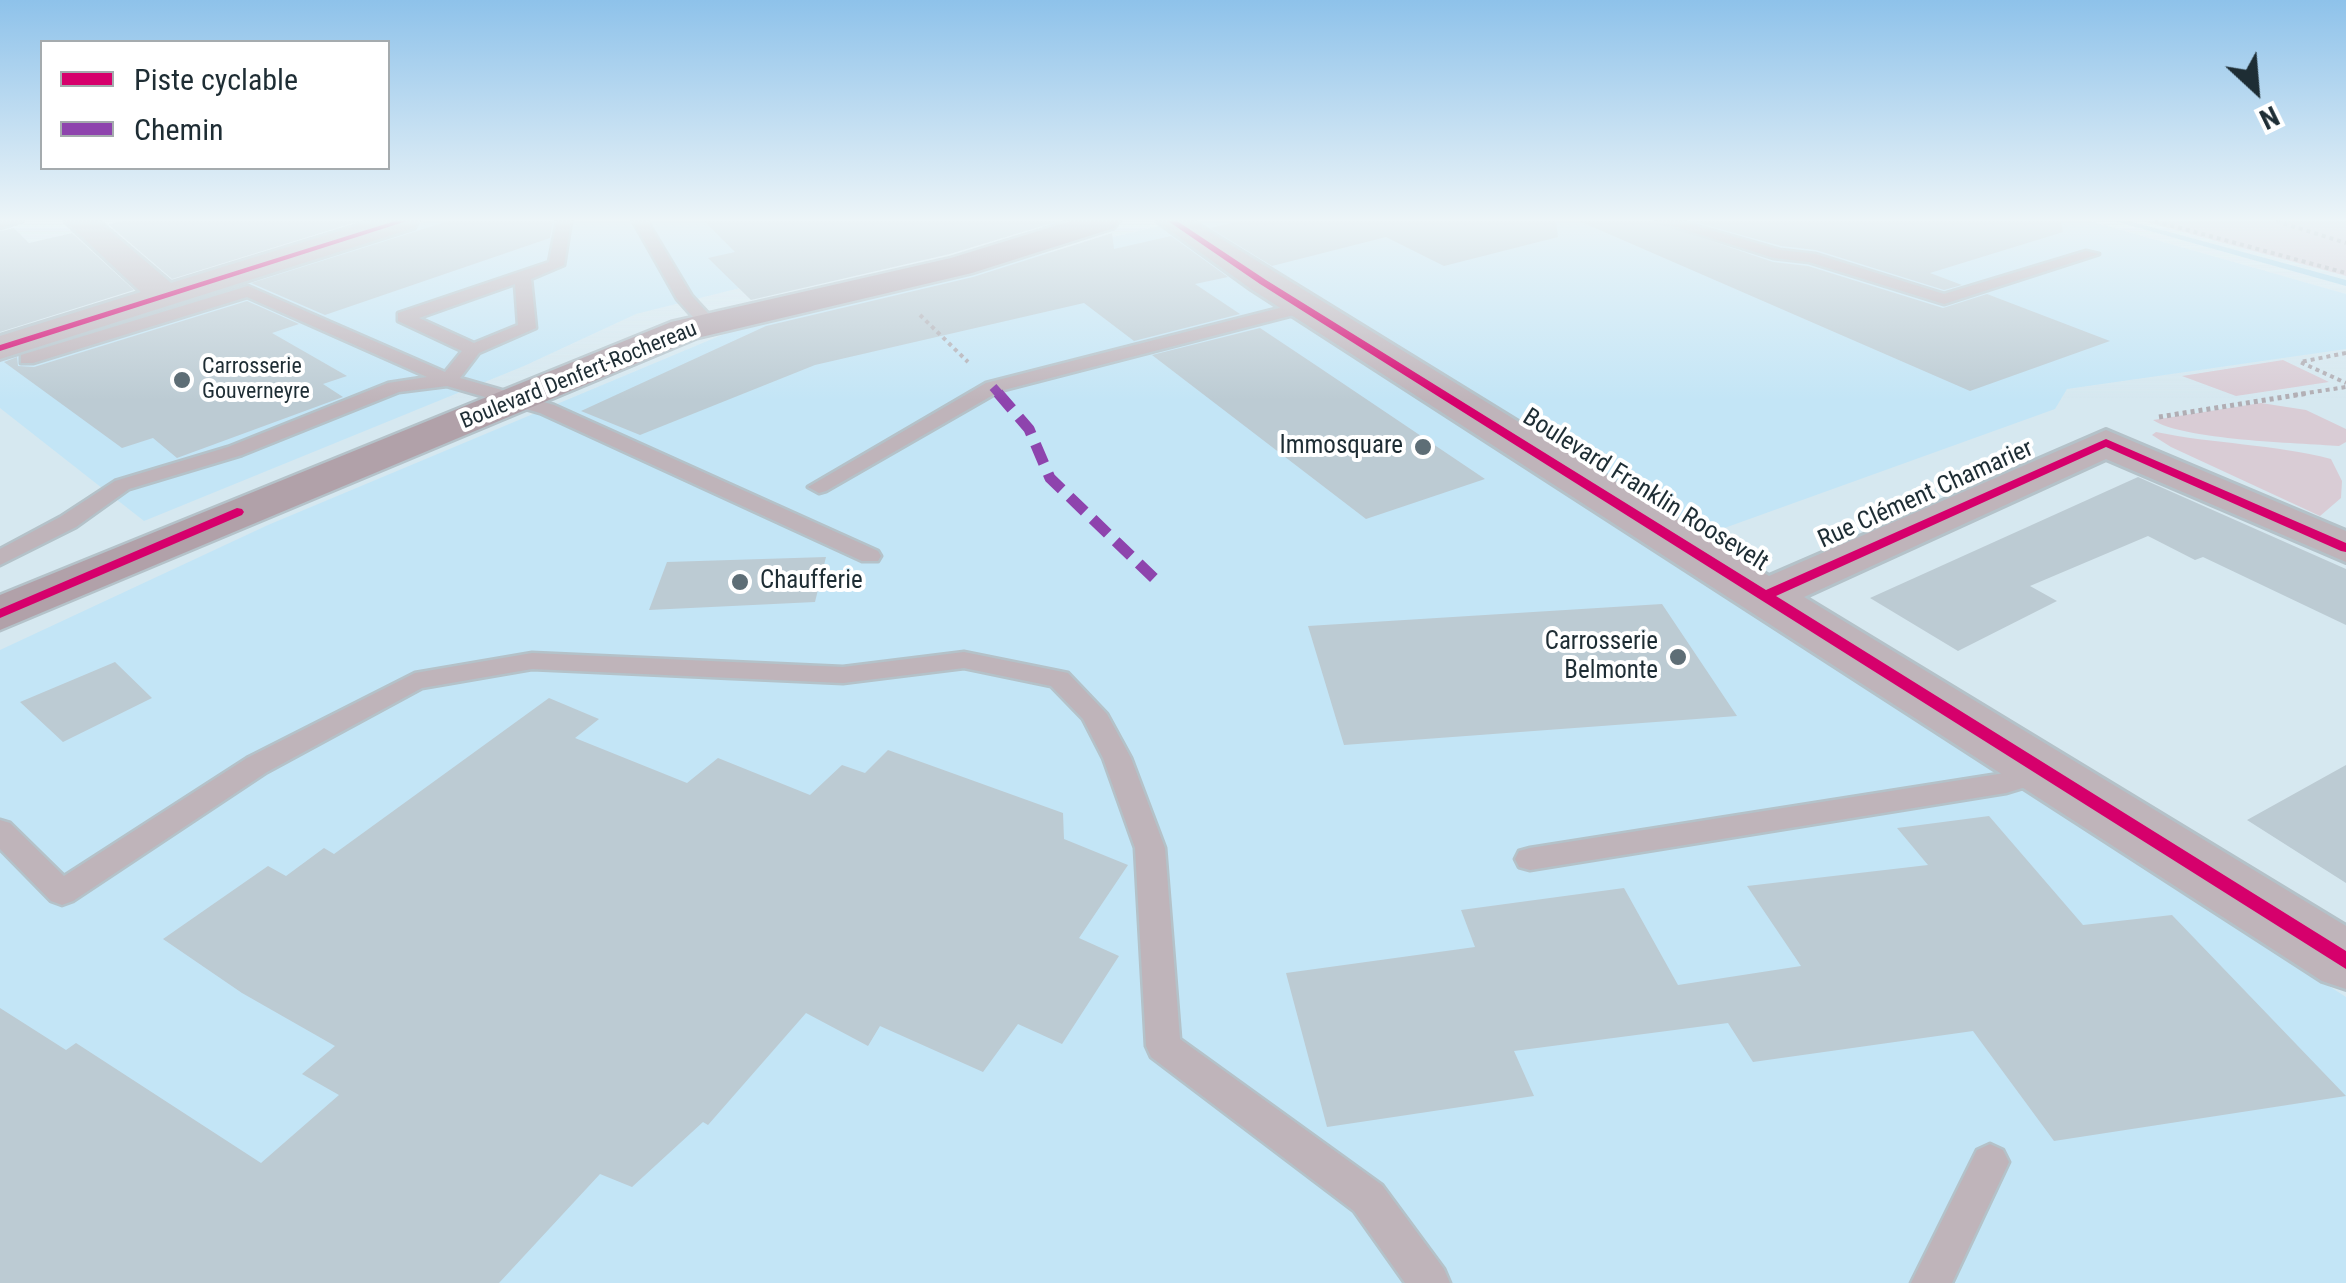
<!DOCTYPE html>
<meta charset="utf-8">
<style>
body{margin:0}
#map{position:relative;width:2346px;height:1283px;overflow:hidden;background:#d6e8f0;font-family:"Roboto Condensed",sans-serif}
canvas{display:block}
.legend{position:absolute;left:40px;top:40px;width:350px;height:130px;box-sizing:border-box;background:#fff;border:2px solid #a5abae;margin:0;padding:12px 18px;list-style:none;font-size:30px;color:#1e2d34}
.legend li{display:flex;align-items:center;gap:20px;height:50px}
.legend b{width:50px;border:2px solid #a5abae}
.north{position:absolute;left:2206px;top:40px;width:100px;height:100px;-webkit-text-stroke:8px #fff;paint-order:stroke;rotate:154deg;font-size:28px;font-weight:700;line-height:40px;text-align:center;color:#1e2d34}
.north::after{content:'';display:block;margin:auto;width:35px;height:45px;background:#1e2d34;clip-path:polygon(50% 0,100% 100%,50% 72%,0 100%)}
</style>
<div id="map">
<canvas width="2346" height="1283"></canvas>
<ul class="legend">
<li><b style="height:12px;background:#d6006c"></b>Piste cyclable</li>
<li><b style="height:12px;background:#8e44ad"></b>Chemin</li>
</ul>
<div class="north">N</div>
</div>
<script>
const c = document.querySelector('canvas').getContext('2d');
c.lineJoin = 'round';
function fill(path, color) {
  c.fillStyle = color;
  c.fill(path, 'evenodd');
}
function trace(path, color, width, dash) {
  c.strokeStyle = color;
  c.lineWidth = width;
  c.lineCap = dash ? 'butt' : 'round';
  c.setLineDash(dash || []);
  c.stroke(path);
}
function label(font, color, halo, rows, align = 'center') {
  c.font = font + ' "Roboto Condensed",sans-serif';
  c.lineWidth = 8;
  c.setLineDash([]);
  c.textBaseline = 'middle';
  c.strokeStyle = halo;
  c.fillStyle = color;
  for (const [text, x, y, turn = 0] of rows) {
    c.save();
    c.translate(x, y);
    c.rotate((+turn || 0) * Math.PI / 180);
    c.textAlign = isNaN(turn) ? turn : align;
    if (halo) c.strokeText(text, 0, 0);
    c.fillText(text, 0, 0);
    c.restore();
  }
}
const built = new Path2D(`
 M428 221H1073L740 288 636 314 524 366 144 521 0 408V356Z
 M1180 221H2090L2346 294V349L2067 389 2055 409 1655 553 2346 997V1283H0V650L268 525 748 324Z`);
const green = new Path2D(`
 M2142 221H2346V276Z
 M2283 360 2329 382 2236 396 2182 376Z
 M2261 403 2306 410 2346 429V442L2339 446C2299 443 2182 440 2153 420Z
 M2156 432C2213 444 2274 444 2331 459L2342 481 2341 498 2320 516 2171 447 2152 435Z`);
const stream = new Path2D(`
 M2114 221H2129L2346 280V286Z`);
const building = new Path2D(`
 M124 221H360L172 279 108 224Z
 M449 221H553L550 238 325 315 251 283Z
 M704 221H1059L950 254 751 300 708 258 735 252Z
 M1241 221H1556L1558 237 1444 266 1386 237 1272 266 1210 228Z
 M1579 221H1653L1773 262 1808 266 1943 308 1987 294 2110 341 1970 391Z
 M1691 221H2061L2063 232 1930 273 1962 285 1944 290 1816 250 1781 246Z
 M14 228 29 243 72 233 134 290 0 332V231Z
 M1112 233 1114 249 1171 236 1228 277 1195 284 1240 314 1134 341 1084 303 815 365 640 435 581 411 766 326 973 277Z
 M247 301 299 324 272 333 347 376 323 384 343 397 177 458 153 438 122 448 4 362 17 357 18 366 34 367Z
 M1260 328 1320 368 1485 479 1366 519 1152 355Z
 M2138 477 2346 569V625L2203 557 2195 560 2148 536 2030 586 2057 601 1958 651 1870 598Z
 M826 557 815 602 649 610 667 562Z
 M1662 604 1737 716 1344 745 1308 626Z
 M115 662 152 698 63 742 20 702Z
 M549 698 599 719 575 738 687 783 718 758 810 795 842 765 865 773 888 750 1063 813 1064 839 1128 865 1079 938 1119 956 1062 1044 1018 1024 983 1072 880 1026 868 1046 806 1013 708 1125 703 1122 632 1187 600 1174 499 1283H0V1008L66 1050 76 1043 261 1163 339 1095 302 1074 335 1046 242 993 163 939 268 866 286 876 324 848 334 854Z
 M2346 765V883L2247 820Z
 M1989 816 2083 925 2172 915 2346 1096 2054 1141 1973 1031 1753 1062 1728 1023 1514 1051 1534 1096 1327 1127 1286 973 1475 947 1461 910 1624 888 1678 985 1801 966 1747 886 1928 865 1897 828Z`);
const pathFar1 = new Path2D(`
 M2155 221 2346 273
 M2276 221 2346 243
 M920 315 968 362
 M2346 353 2300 362 2346 383
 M2294 395 2346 387`);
const path = new Path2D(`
 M2159 417 2309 393`);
const service = new Path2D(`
 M0 221H22L0 228Z
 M557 221H571L564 265 531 279 536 328 479 353 460 378 554 405 878 551 881 556 878 561H862L540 413 447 386 399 392 242 455 129 489 76 527 0 565V549L60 517 115 481 228 447 388 383 427 377 247 297 33 363H21V355L248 286 445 372 462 351 398 321V313L549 262ZM515 284 518 325 474 343 419 318Z
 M633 221H647L692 296 717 323 714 327H702L677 299Z
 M1657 221H1679L1780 250 1815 254 1944 294 2086 251 2099 254 1944 304 1809 262 1774 258Z
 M1303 302 1311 307 1309 311 1000 391 826 491 819 493 808 487 986 383Z
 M964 652 1068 673 1107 714 1131 758 1165 848 1180 1039 1382 1185 1444 1269 1450 1283H1405L1354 1211 1151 1057 1146 1046 1135 848 1103 758 1083 719 1051 686 964 668 843 683 532 669 422 688 267 772 73 901 62 905 51 901 0 849V820L10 823 64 876 247 758 415 673 532 653 843 667Z
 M2045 761 2055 764 2059 771 2055 778 2006 793 1530 870 1519 867 1515 859 1519 851 1530 848 2005 773Z
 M1990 1144 2003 1150 2009 1162 1952 1283H1911L1977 1150Z`);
const minor = new Path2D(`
 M65 221H98L171 283 372 221H418L414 228 0 359V336L141 292Z
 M1157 221H1192L1769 576 2106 430 2346 531V562L2106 459 1804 597 2346 926V989L2322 981 1251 289Z`);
const primary = new Path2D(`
 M1071 221H1119L1114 228 972 273 697 338 0 630V595L671 322 951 258Z`);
const quietFar1 = new Path2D(`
 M993 387 1000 395`);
const quiet = new Path2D(`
 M998 393 1029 429 1050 478 1158 582`);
const cycleway = new Path2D(`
 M395 221H407L0 351V345Z
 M1168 221H1177L1266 280 1766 590 2106 439 2346 543V552L2341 551 2106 447 1776 596 2346 951V969L1260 284Z
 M237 508 242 509 244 512 242 515 0 618V609Z`);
const markers = [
 [182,380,10,"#5e6e76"],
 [1423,447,10,"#5e6e76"],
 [740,582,10,"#5e6e76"],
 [1678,657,10,"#5e6e76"]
];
const farPoinames = [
 ["Carrosserie",202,367],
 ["Gouverneyre",202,392]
];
const farStreetnames = [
 ["Boulevard Denfert-Rochereau",579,376,-22]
];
const poiNames = [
 ["Immosquare",1403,447],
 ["Chaufferie",760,582,"left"],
 ["Carrosserie",1658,643],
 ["Belmonte",1658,672]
];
const streetNames = [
 ["Boulevard Franklin Roosevelt",1645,491,32],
 ["Rue Clément Chamarier",1926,495,-24]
];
fill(built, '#c3e5f6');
fill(green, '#d9ccd5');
fill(stream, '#a8d6ec');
fill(building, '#bccbd3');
trace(service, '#b4c2c9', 5);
trace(minor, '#b4c2c9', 6);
trace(primary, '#b4c2c9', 5);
trace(pathFar1, '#b1adb3', 4, [4, 4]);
trace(path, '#b1adb3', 5, [4, 4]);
fill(service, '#bfb4ba');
fill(minor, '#bfb4ba');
fill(primary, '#b1a1a9');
trace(quietFar1, '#8e44ad', 9, [16, 9]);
trace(quiet, '#8e44ad', 11, [21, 11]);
fill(cycleway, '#d6006c');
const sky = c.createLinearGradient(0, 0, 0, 400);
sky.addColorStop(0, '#8ec2ea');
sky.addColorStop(0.55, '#edf5f8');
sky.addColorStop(1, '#edf5f800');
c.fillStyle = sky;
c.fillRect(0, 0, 2346, 400);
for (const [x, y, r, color] of markers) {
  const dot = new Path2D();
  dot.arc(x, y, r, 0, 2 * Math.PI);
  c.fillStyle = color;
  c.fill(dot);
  trace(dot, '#fff', 4);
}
label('22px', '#1e2d34', '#fff', farPoinames, 'left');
label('22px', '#1e2d34', '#fff', farStreetnames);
label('25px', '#1e2d34', '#fff', poiNames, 'right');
label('25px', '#1e2d34', '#fff', streetNames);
</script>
